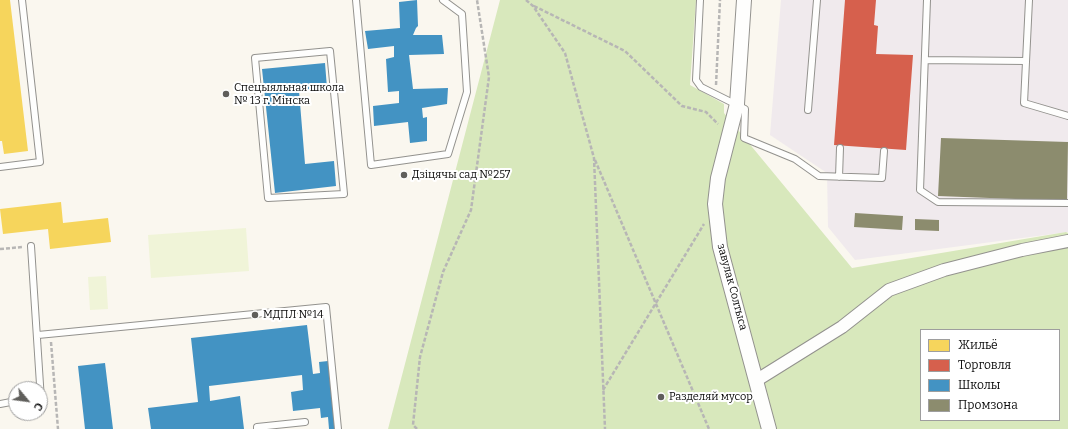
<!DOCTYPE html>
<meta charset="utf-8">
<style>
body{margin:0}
#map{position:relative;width:1068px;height:429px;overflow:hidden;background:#faf7ef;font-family:Bitter,serif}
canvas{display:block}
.legend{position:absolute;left:920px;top:329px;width:140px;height:92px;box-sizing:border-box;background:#fff;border:1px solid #9e9e9e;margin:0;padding:5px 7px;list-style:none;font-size:12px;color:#0c0c0c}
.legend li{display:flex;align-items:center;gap:8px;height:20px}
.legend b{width:20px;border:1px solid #9e9e9e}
.north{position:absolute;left:8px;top:381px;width:40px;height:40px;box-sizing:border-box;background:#fff;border:1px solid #9e9e9e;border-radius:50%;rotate:119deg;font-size:11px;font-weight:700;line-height:16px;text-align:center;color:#0c0c0c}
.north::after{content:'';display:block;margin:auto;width:14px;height:18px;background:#5f5e5b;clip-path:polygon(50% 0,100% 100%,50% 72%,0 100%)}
</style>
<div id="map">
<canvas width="1068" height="429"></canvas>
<ul class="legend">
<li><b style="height:11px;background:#f6d55c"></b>Жильё</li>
<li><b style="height:11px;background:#d6604d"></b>Торговля</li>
<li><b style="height:11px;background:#4393c3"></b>Школы</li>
<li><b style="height:11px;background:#8c8c6e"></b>Промзона</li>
</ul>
<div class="north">С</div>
</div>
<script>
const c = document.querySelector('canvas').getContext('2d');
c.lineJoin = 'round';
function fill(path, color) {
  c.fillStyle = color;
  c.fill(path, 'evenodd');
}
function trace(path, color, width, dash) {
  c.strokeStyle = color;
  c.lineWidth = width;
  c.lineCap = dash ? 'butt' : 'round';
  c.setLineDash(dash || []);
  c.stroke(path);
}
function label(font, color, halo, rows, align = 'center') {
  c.font = font + ' Bitter,serif';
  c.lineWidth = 4;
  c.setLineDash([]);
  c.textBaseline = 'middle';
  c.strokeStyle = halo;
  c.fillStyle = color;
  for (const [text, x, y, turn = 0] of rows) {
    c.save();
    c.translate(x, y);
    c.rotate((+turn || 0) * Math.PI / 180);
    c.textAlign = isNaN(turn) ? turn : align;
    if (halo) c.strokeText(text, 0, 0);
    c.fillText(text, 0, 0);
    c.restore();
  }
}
const industrial = new Path2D(`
 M781 0H1068V232L855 260 828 227 827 173 770 135Z`);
const forest = new Path2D(`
 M500 0H696L690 85 724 104V113L852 268 1066 232 1068 233V429H388ZM921 330H1059V420H921Z`);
const pitch = new Path2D(`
 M246 228 249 271 151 278 148 235Z
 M106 276 108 309 90 310 88 277Z`);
const homes = new Path2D(`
 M0 0H10L28 151 4 154 2 141H0Z
 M61 202 63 223 108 218 111 242 50 249 48 229 3 234 0 209Z`);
const shops = new Path2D(`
 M845 0H876L874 25 878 26 876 54 913 55 906 150 834 145Z`);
const schools = new Path2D(`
 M417 0 418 26 416 28 413 35H442L444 54 409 55 413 89 448 88 447 104 422 108 423 118 427 117V141L410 143 408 122 374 126 373 106 399 103V91L388 92 386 59 394 57V46L368 49 365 31 400 28 399 2Z
 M325 63 327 88 299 91 305 164 334 161 336 186 275 193 262 69Z
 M307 325 313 374 320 373 319 362 328 361 335 429H329L328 417 321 418 320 408 293 411 291 392 303 390 302 375 209 386 210 401 240 396 244 429H151L148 408 198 402 191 338Z
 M105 363 113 429H85L78 366Z`);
const industry = new Path2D(`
 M941 138 1068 142 1067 201 938 196Z
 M855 213 903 216 902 230 854 227Z
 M915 219 939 220V231L915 230Z`);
const path = new Path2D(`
 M526 0 533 6 565 53 594 158 605 429
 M534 6 625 51 682 106 706 112 718 124
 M716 85 720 0
 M595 160 709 429
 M0 249 23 247
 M51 342 58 429
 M603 390 704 224
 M417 429 413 425 420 357 443 272 471 210 489 77 477 0`);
const service = new Path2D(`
 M356 0 371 165 448 154 467 92 462 14 443 0
 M700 0 696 80 701 87 745 109 744 138 795 159 819 176 882 178 884 151
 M927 0 920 190 938 202 1068 203
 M1029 0 1024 103 1068 116
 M330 51 344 194 268 198 255 58Z
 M925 60 1026 61
 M808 110 817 0
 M0 167 40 162 22 0
 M839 177 840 148
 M31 246 41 400H40
 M38 335 326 307 338 429
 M0 404 16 401
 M257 429V427L305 422`);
const minor = new Path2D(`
 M757 380 842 327 889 290 944 270 1022 250 1068 241`);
const tertiary = new Path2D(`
 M744 0 737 104 718 178 715 204 720 247 769 429`);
const markers = [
 [226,94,4,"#5f5e5b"],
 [404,175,4,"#5f5e5b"],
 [255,315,4,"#5f5e5b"],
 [661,397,4,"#5f5e5b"]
];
const poiNames = [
 ["Спецыяльная школа",234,88],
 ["№ 13 г. Мінска",234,101],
 ["Дзіцячы сад №257",412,175],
 ["МДПЛ №14",263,315],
 ["Разделяй мусор",669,397]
];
const streetNames = [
 ["завулак Солтыса",732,287,75]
];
fill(industrial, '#f0eaed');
fill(forest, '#d8e8bc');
fill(pitch, '#f0f4d8');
fill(homes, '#f6d55c');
fill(shops, '#d6604d');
fill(schools, '#4393c3');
fill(industry, '#8c8c6e');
trace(service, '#93928e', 8);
trace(minor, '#93928e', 14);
trace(tertiary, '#93928e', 16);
trace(path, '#b7b6b5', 2.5, [4, 2]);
trace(service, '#fefefd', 6);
trace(minor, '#fefefd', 12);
trace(tertiary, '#fefefd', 14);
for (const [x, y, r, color] of markers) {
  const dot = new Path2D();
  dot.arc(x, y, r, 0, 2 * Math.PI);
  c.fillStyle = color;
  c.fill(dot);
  trace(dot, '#fff', 1.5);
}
label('11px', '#0c0c0c', '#fff', poiNames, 'left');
label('11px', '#0c0c0c', '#fff', streetNames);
</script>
